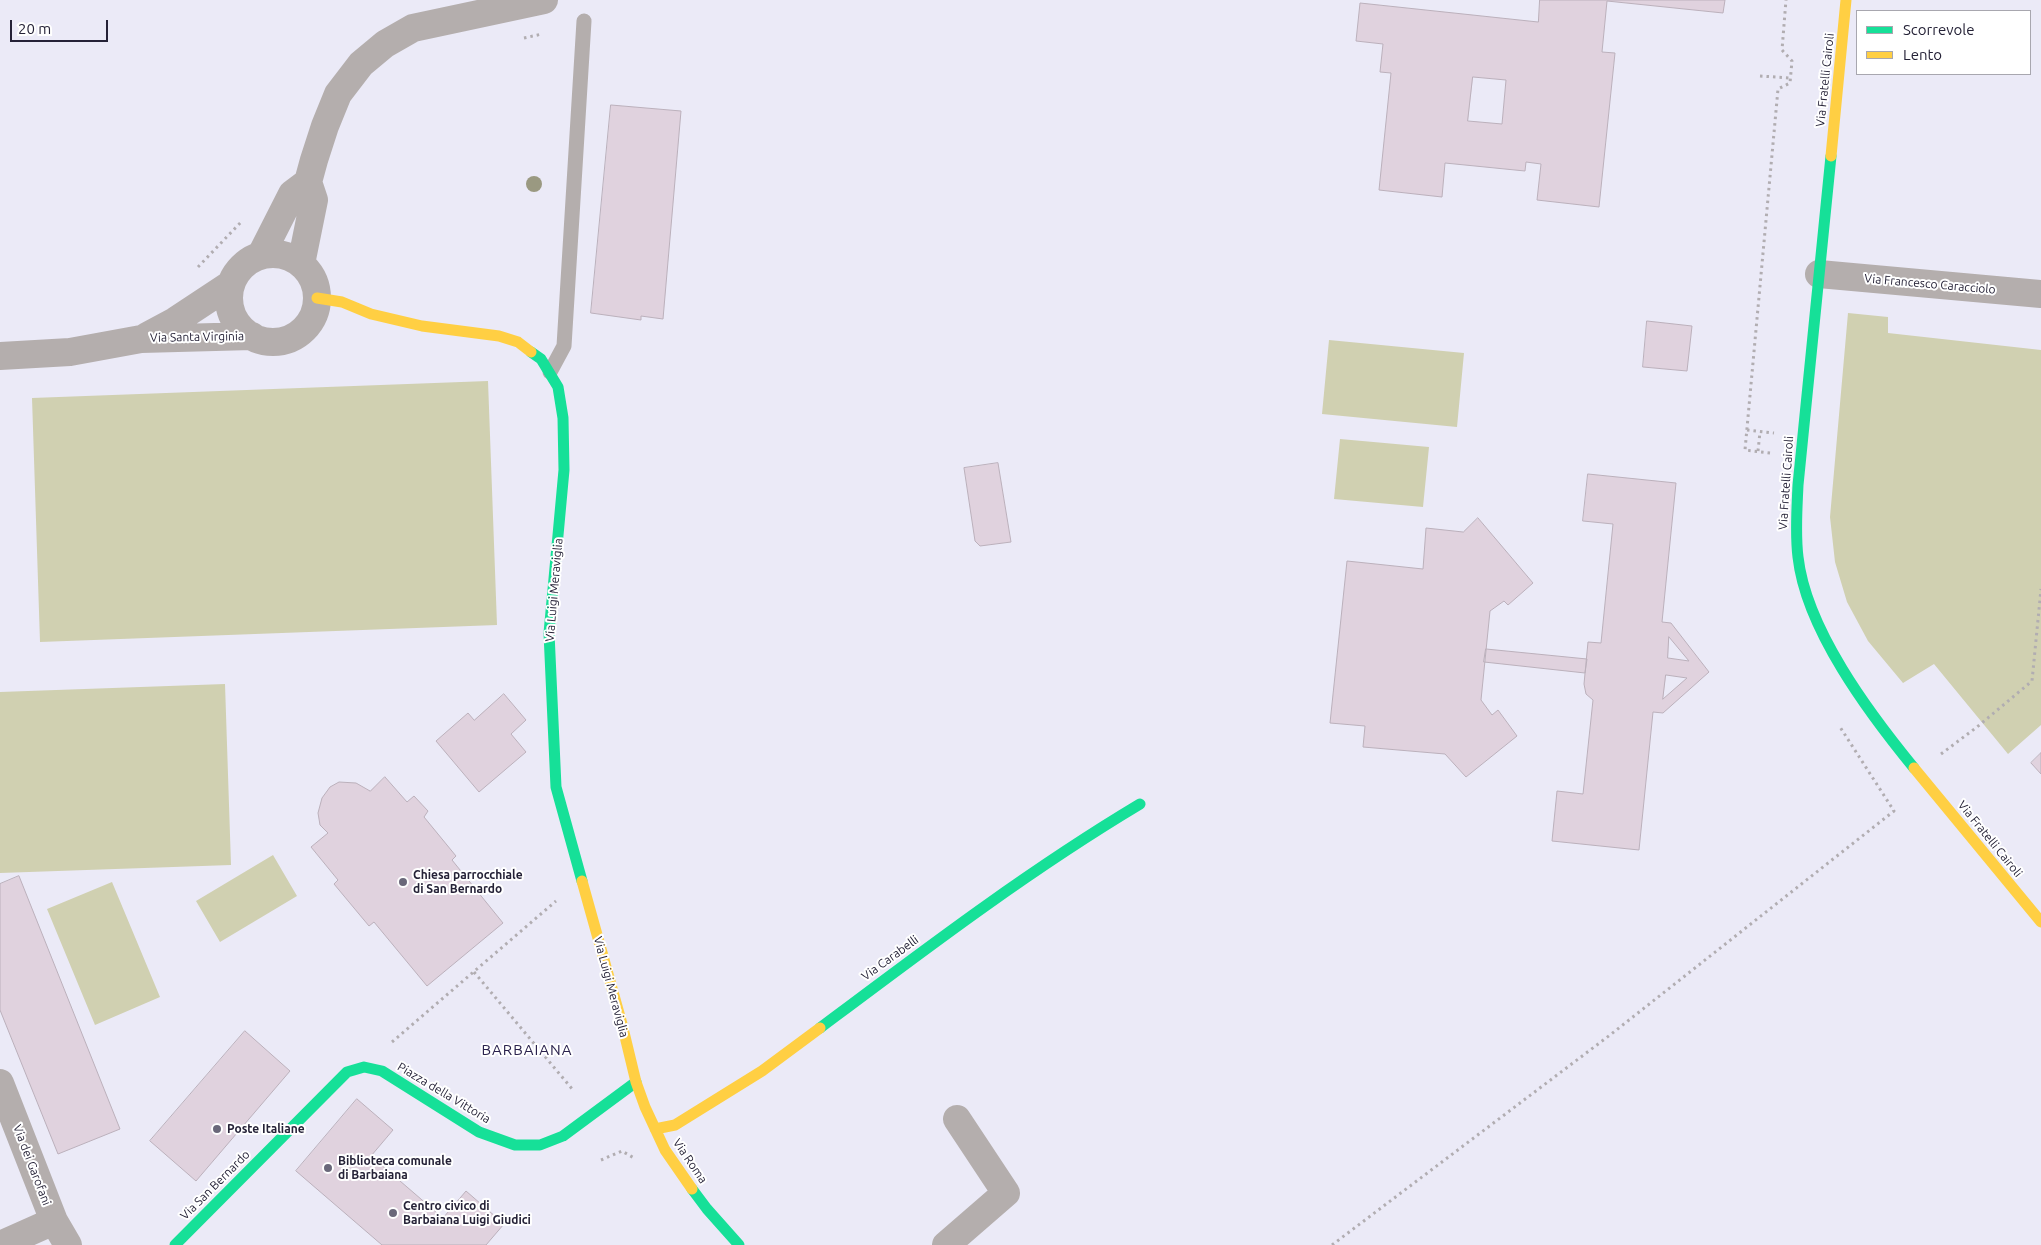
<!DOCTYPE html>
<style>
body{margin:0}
#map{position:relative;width:2041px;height:1245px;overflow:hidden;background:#ebeaf7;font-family:Ubuntu,sans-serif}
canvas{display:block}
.legend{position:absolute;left:1856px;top:10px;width:175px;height:65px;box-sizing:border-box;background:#fff;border:1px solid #a8a7af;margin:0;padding:6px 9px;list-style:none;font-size:15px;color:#252237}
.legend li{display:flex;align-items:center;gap:10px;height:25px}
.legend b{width:25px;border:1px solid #a8a7af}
.scale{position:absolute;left:10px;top:20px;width:98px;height:22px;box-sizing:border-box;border:2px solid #252237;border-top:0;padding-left:6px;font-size:15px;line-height:18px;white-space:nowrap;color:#252237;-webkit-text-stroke:4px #fff;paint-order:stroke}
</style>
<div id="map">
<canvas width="2041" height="1245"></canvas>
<ul class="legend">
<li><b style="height:6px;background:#16e098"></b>Scorrevole</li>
<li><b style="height:6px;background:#ffcf43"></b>Lento</li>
</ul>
<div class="scale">20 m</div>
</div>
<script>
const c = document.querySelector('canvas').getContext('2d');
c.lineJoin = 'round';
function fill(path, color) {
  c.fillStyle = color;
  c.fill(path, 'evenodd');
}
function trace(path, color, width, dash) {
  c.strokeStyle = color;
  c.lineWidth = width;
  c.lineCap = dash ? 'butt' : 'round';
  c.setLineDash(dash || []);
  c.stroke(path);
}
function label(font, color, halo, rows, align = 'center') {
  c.font = font + ' Ubuntu,sans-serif';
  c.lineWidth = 4;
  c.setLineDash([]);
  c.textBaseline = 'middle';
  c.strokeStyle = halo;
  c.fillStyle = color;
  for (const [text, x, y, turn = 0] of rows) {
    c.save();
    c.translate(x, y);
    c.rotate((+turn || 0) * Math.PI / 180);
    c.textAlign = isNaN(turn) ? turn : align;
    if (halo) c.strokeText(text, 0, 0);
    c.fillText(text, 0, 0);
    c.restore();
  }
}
const green = new Path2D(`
 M1848 313 1888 317V333L2041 350V725L2008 754 1934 664 1903 683 1868 641 1847 602 1835 562 1830 517Z
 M1329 340 1464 353 1457 427 1322 414Z
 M488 381 497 625 40 642 32 398Z
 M1340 439 1429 447 1423 507 1334 499Z
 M225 684 231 865 0 873V692Z
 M273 855 297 896 220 942 196 901Z
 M112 882 160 997 95 1025 47 909Z`);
const building = new Path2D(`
 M1540 0H1725L1723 13 1607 1 1602 52 1615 53 1599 207 1537 200 1541 164 1526 162 1525 171 1445 163 1442 197 1379 190 1391 73 1380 72 1383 44 1356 41 1360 3 1538 22ZM1473 77 1506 80 1502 124 1468 121Z
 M611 105 681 111 663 319 641 316V320L591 313Z
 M1647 321 1692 326 1687 371 1643 367Z
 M998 463 1011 542 980 546 975 541 964 468Z
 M1588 474 1676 483 1662 622 1671 623 1709 672 1663 713 1653 712 1639 850 1552 841 1557 791 1583 794 1593 700 1586 694 1584 684 1588 642 1601 643 1613 524 1583 521ZM1669 637 1689 661 1668 658ZM1666 675 1687 678 1663 699Z
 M1478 518 1533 583 1508 605 1504 601 1490 611 1481 700 1492 715 1498 710 1517 736 1466 777 1445 754 1363 747 1365 726 1330 723 1347 561 1423 569 1426 528 1463 532Z
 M1486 649 1587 659 1585 673 1484 662Z
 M504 694 526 720 511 734 526 752 479 792 436 741 468 713 474 720Z
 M2041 753V774L2031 763Z
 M385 777 407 802 414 796 428 811 424 817 456 856 452 860 503 923 427 986 374 922 369 926 334 884 338 880 311 847 328 833 320 825 318 813 322 798 330 787 339 782 356 783 370 791Z
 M19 876 120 1129 58 1154 0 1010V884Z
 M245 1031 290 1071 196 1181 150 1141Z
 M357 1099 393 1130 371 1156 443 1218 466 1191 504 1224 486 1245H382L296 1171Z`);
const path = new Path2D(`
 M524 38 542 34
 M1760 76 1790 78
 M198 267 242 221
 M1747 430 1774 433
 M1758 451 1760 432
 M1770 453 1745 450 1778 89 1790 83 1792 61 1782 50 1786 0
 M1941 754 1977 727 2032 681 2041 589
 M474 972 573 1090
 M392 1042 556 901
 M601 1160 622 1151 634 1158
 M1332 1245 1610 1035 1894 811 1840 727`);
const lane = new Path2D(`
 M550 372 564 346 584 21`);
const street = new Path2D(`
 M229 298a44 44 0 1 1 88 0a44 44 0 1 1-88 0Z
 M261 255 292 194 308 182
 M301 264 314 200 308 182 314 160 325 126 338 94 361 64 385 44 413 28 544 0
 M1819 274 2041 294
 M147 336 175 321 231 284
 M0 356 70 352 141 339 252 336
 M0 1083 54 1221 68 1245
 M0 1245 54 1221
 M946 1245 1006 1193 957 1119`);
const fast = new Path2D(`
 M1831 156 1798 485C1797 509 1795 533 1798 557 1806 629 1869 713 1914 768
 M531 352 541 359 558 387 563 418 564 470 549 633 556 787 582 881
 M820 1028C924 950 1028 871 1140 804
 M692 1189 707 1209 739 1245
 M175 1245 347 1072 364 1067 382 1071 479 1132 515 1145H540L563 1136 636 1082`);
const slow = new Path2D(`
 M1831 156 1846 0
 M317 298 342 302 371 314 422 326 499 336 518 342 531 352
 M1914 768 2041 922
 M582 881 622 1024 636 1082 645 1107 665 1150 692 1189
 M655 1129 675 1125 762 1071 820 1028`);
const trees = [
 [534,184]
];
const markers = [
 [403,882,5,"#6a687a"],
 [217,1129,5,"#6a687a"],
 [328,1168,5,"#6a687a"],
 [393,1213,5,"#6a687a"]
];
const streetNames = [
 ["Via Fratelli Cairoli",1825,80,-84],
 ["Via Francesco Caracciolo",1930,284,5],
 ["Via Santa Virginia",197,337,-1],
 ["Via Fratelli Cairoli",1786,483,-86],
 ["Via Luigi Meraviglia",554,590,-85],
 ["Via Fratelli Cairoli",1990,839,51],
 ["Via Carabelli",890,958,-36],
 ["Via Luigi Meraviglia",611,987,75],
 ["Piazza della Vittoria",444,1093,31],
 ["Via Roma",690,1161,56],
 ["Via dei Garofani",32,1165,69],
 ["Via San Bernardo",215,1185,-45]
];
const poiNames = [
 ["Chiesa parrocchiale",413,875],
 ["di San Bernardo",413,889],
 ["Poste Italiane",227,1129],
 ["Biblioteca comunale",338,1161],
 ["di Barbaiana",338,1175],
 ["Centro civico di",403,1206],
 ["Barbaiana Luigi Giudici",403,1220]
];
const quarterNames = [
 ["BARBAIANA",527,1050]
];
fill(green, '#d0d0b1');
fill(building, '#e0d2de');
trace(building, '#bbb0bb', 1);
trace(path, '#b1adb1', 3, [2.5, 4]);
trace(lane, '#b4aead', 15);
trace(street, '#b4aead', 28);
trace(fast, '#16e098', 11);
trace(slow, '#ffcf43', 11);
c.fillStyle = '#9a9981';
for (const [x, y] of trees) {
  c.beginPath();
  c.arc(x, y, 8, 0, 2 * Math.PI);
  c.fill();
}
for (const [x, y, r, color] of markers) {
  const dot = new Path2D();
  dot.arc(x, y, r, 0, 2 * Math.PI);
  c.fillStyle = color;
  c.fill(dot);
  trace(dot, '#fff', 2);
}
label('12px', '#252237', '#fff', streetNames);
label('bold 12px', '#252237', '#fff', poiNames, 'left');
c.letterSpacing = '1px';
label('15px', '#29214c', '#fff', quarterNames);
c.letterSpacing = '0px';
</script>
